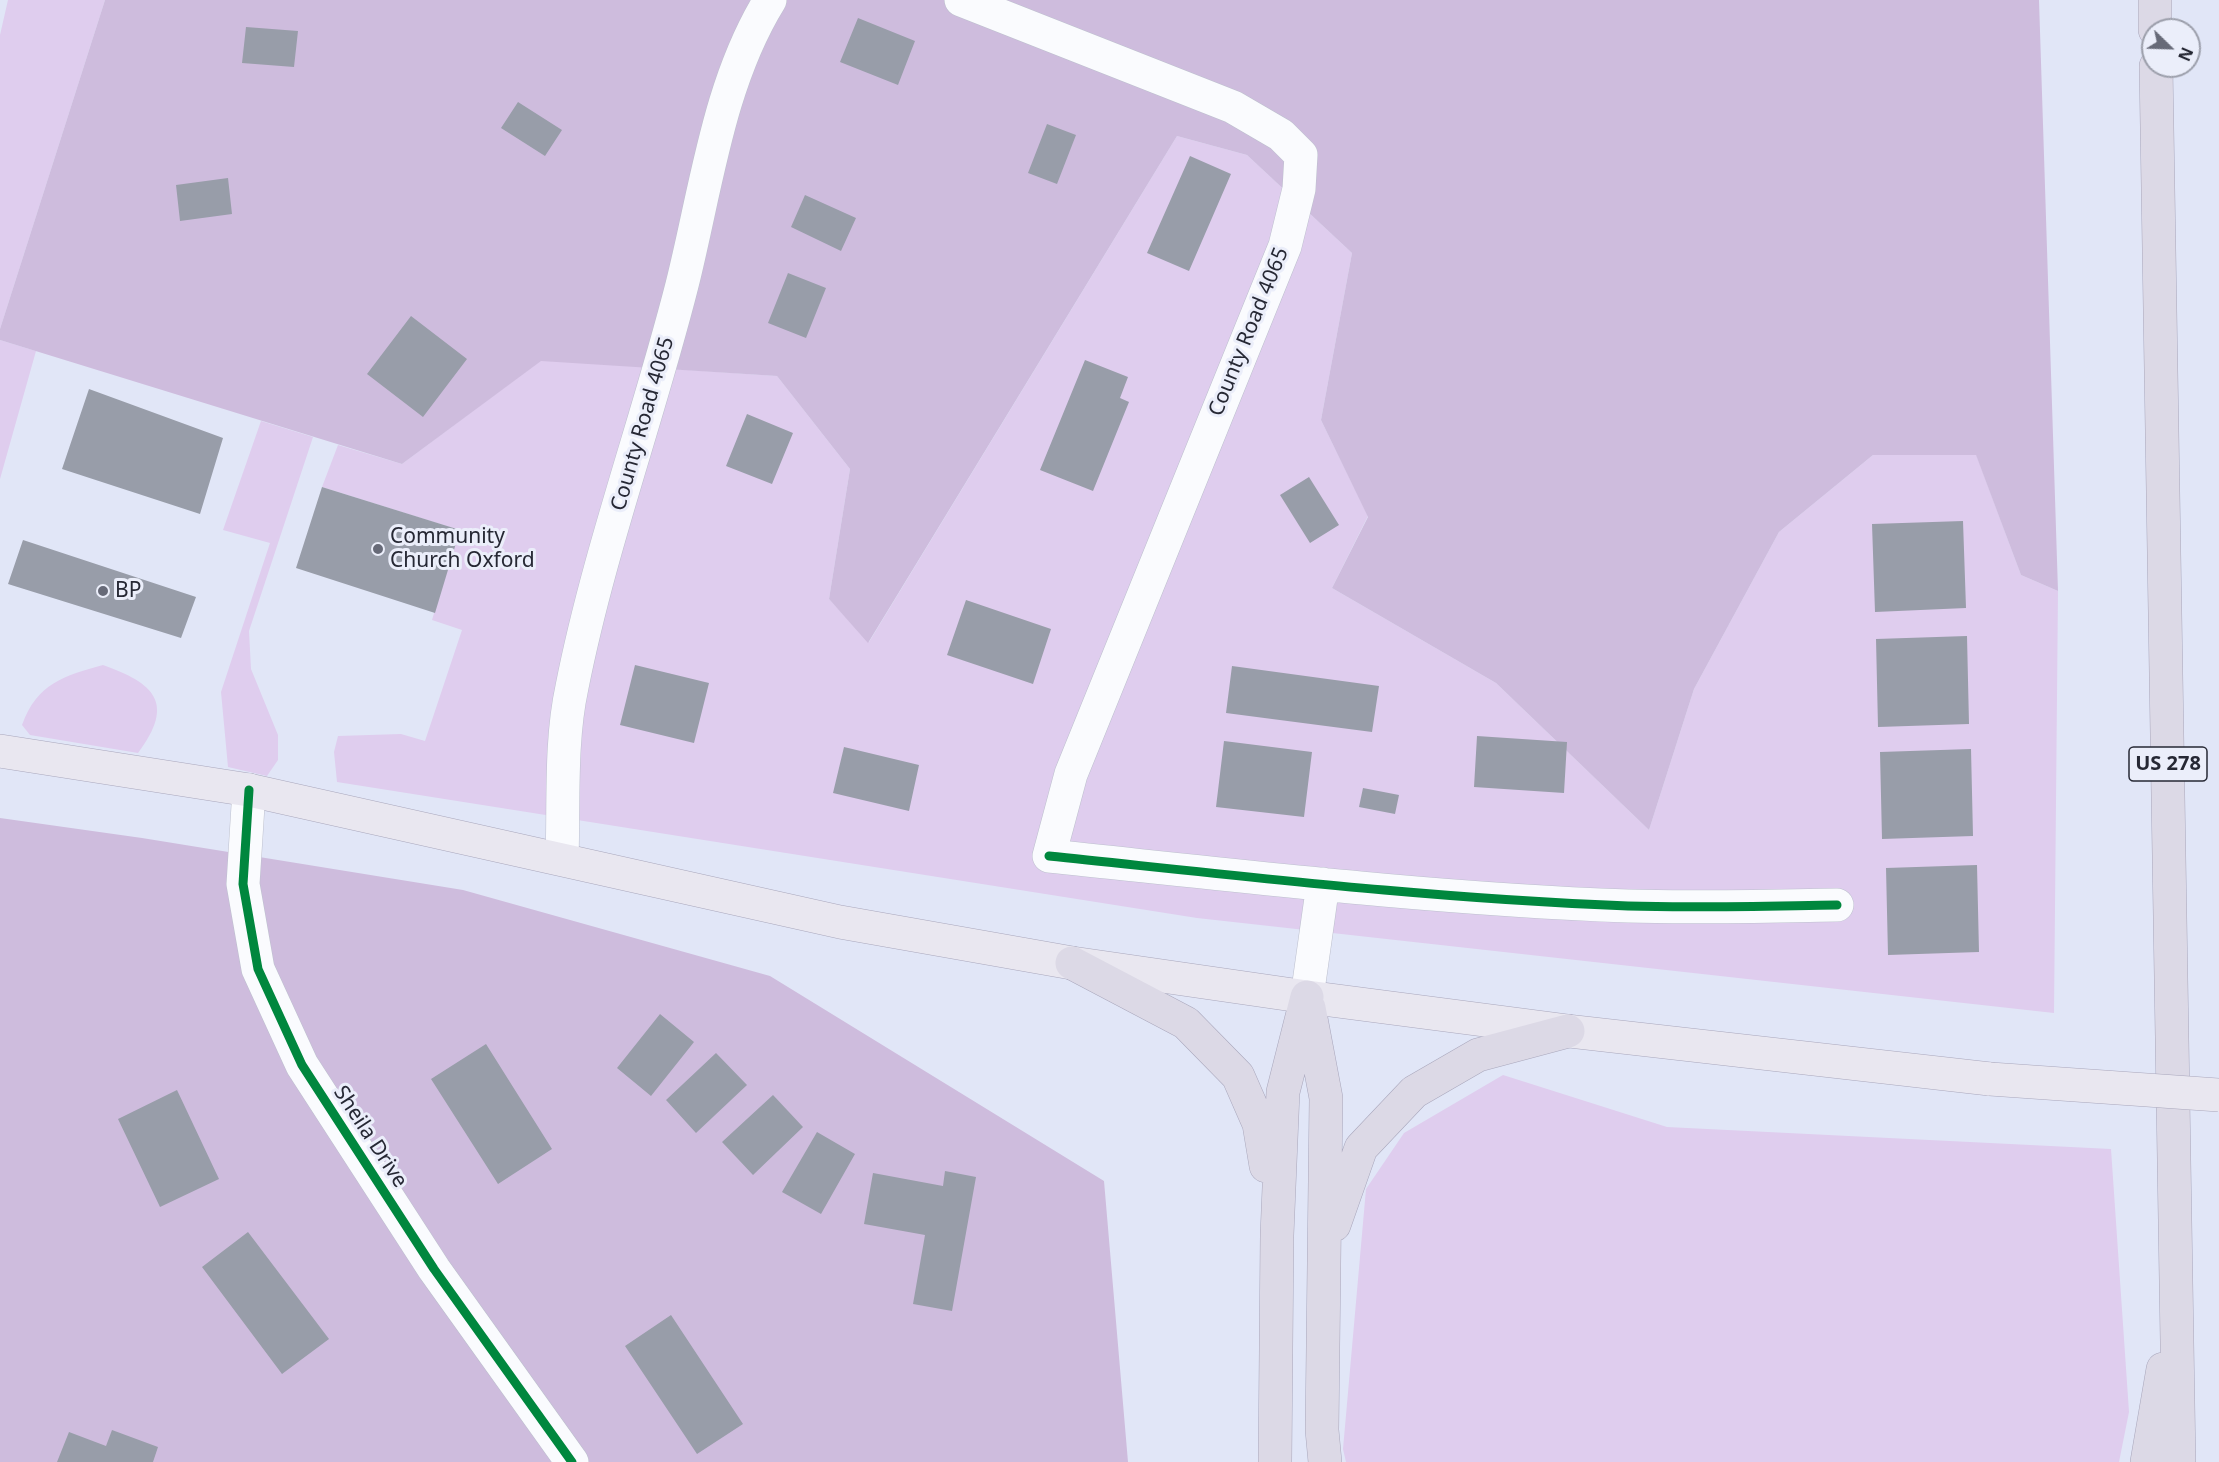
<!DOCTYPE html>
<style>
body{margin:0}
#map{position:relative;width:2219px;height:1462px;overflow:hidden;background:#e1e6f7;font-family:"Noto Sans",sans-serif}
canvas{display:block}
.north{position:absolute;left:2141px;top:18px;width:60px;height:60px;box-sizing:border-box;background:#ebeefa;border:2px solid #9c9fab;border-radius:50%;rotate:113deg;font-size:16px;font-weight:700;line-height:24px;text-align:center;color:#262834}
.north::after{content:'';display:block;margin:auto;width:21px;height:27px;background:#676a78;clip-path:polygon(50% 0,100% 100%,50% 72%,0 100%)}
</style>
<div id="map">
<canvas width="2219" height="1462"></canvas>
<div class="north">N</div>
</div>
<script>
const c = document.querySelector('canvas').getContext('2d');
c.lineJoin = 'round';
function fill(path, color) {
  c.fillStyle = color;
  c.fill(path, 'evenodd');
}
function trace(path, color, width, dash) {
  c.strokeStyle = color;
  c.lineWidth = width;
  c.lineCap = dash ? 'butt' : 'round';
  c.setLineDash(dash || []);
  c.stroke(path);
}
function label(font, color, halo, rows, align = 'center') {
  c.font = font + ' "Noto Sans",sans-serif';
  c.lineWidth = 6;
  c.setLineDash([]);
  c.textBaseline = 'middle';
  c.strokeStyle = halo;
  c.fillStyle = color;
  for (const [text, x, y, turn = 0] of rows) {
    c.save();
    c.translate(x, y);
    c.rotate((+turn || 0) * Math.PI / 180);
    c.textAlign = isNaN(turn) ? turn : align;
    if (halo) c.strokeText(text, 0, 0);
    c.fillText(text, 0, 0);
    c.restore();
  }
}
const green = new Path2D(`
 M8 0H105L0 329V35Z
 M1177 136 1247 155 1352 253 1321 420 1368 516 1332 588 1496 683 1649 830 1694 689 1779 532 1873 455 1976 454 2021 575 2058 591 2054 1013 1197 918 337 782 334 752 338 736 401 734 425 741 462 630 432 620 459 530 322 487 338 445 402 464 541 360 777 376 850 469 829 599 869 642Z
 M0 340 36 351 0 479Z
 M261 421 313 437 249 631 251 669 278 735V760L267 776 228 767 221 692 270 543 223 530Z
 M103 665C154 683 176 703 138 753L30 735 22 725C37 683 64 676 103 665Z
 M1503 1075 1667 1127 2111 1149 2129 1412 2119 1462H1346L1343 1449 1366 1189 1404 1133Z`);
const forest = new Path2D(`
 M105 0H2039L2058 591 2021 575 1976 455H1873L1779 532 1694 689 1649 830 1496 683 1332 588 1368 517 1321 420 1352 253 1247 155 1177 136 868 643 829 599 850 469 777 376 541 361 402 464 0 340V329Z
 M0 818 142 838 463 890 770 976 1104 1181 1128 1462H0Z`);
const building = new Path2D(`
 M858 18 915 41 898 85 840 62Z
 M246 27 298 31 294 67 242 63Z
 M518 102 562 130 545 156 501 128Z
 M1047 124 1076 135 1057 184 1028 173Z
 M1190 156 1231 174 1189 271 1147 253Z
 M228 178 232 214 180 221 176 185Z
 M805 195 856 218 841 251 791 227Z
 M788 273 826 288 806 338 768 323Z
 M411 316 467 359 423 417 367 374Z
 M1085 360 1128 377 1120 398 1129 402 1093 491 1040 470Z
 M89 389 223 438 200 514 62 469Z
 M747 414 793 433 772 484 726 466Z
 M1309 477 1339 525 1310 543 1280 495Z
 M322 487 460 530 435 613 296 568Z
 M1963 521 1966 608 1875 612 1872 524Z
 M23 540 196 597 181 638 8 584Z
 M966 600 1051 629 1033 684 947 655Z
 M1967 636 1969 724 1878 727 1876 639Z
 M635 665 709 683 694 743 620 725Z
 M1232 666 1379 686 1372 732 1226 713Z
 M1477 736 1567 742 1564 793 1474 787Z
 M1224 741 1312 752 1304 817 1216 807Z
 M844 747 919 765 909 811 833 793Z
 M1971 749 1973 836 1882 839 1880 752Z
 M1363 788 1399 795 1395 814 1359 807Z
 M1977 865 1979 952 1888 955 1886 868Z
 M660 1014 694 1042 651 1096 617 1068Z
 M486 1044 552 1149 498 1184 431 1079Z
 M716 1053 747 1085 696 1133 666 1100Z
 M177 1090 219 1179 160 1207 118 1119Z
 M773 1095 803 1127 753 1175 722 1142Z
 M817 1132 855 1154 821 1214 782 1192Z
 M945 1171 976 1177 952 1311 913 1304 925 1235 864 1224 873 1173 943 1186Z
 M248 1232 329 1339 282 1374 202 1267Z
 M671 1315 743 1424 697 1454 625 1346Z
 M112 1430 158 1447 153 1462H57L69 1432 106 1446Z`);
const minor = new Path2D(`
 M961 0 1233 107 1281 135 1301 155 1299 189 1285 246 1071 774 1049 856C1242 876 1435 899 1628 906 1698 908 1768 906 1837 905
 M249 790 243 884 258 969 302 1065 434 1269 572 1462
 M562 859C564 803 560 742 572 687 599 551 648 419 682 285 706 190 718 84 770 0
 M1307 997 1323 884`);
const major = new Path2D(`
 M0 751 249 790 840 922 1072 963 1307 997 1568 1031 1990 1079`);
const highway = new Path2D(`
 M2155 0V30
 M2156 66 2179 1462
 M1072 963 1186 1023 1238 1076 1259 1124 1266 1166
 M1309 1008 1326 1098 1322 1430 1325 1462
 M1334 1225 1361 1148 1414 1092 1478 1055 1568 1031
 M1275 1462 1277 1235 1283 1092 1307 997
 M2147 1462 2163 1369`);
const majorBridge = new Path2D(`
 M1990 1079 2219 1095`);
const cycleway = new Path2D(`
 M249 790 243 884 258 969 302 1065 434 1269 572 1462
 M1049 856C1242 876 1435 899 1628 906 1698 908 1768 906 1837 905`);
const markers = [
 [378,549,6,"#676a78"],
 [103,591,6,"#676a78"]
];
const shields = [
 [2168,764,78]
];
const shieldNames = [
 ["US 278",2168,764]
];
const streetNames = [
 ["County Road 4065",1249,332,-68],
 ["County Road 4065",643,424,-74],
 ["Sheila Drive",370,1137,57]
];
const poiNames = [
 ["Community",390,537],
 ["Church Oxford",390,561],
 ["BP",115,591]
];
fill(green, '#dfcdee');
fill(forest, '#cebcdd');
fill(building, '#989da9');
trace(minor, '#bdc0ce', 34);
trace(major, '#a9a7bc', 34);
trace(highway, '#a9a7bc', 34);
trace(minor, '#fafbfe', 33);
trace(major, '#e9e7f0', 33);
trace(highway, '#dcd9e6', 33);
trace(majorBridge, '#a9a7bc', 34, []);
trace(majorBridge, '#e9e7f0', 33);
trace(cycleway, '#00873e', 9);
for (const [x, y, r, color] of markers) {
  const dot = new Path2D();
  dot.arc(x, y, r, 0, 2 * Math.PI);
  c.fillStyle = color;
  c.fill(dot);
  trace(dot, '#ebeefa', 2);
}
for (const [x, y, w] of shields) {
  const box = new Path2D();
  box.roundRect(x - w / 2, y - 17, w, 34, 4.5);
  c.fillStyle = '#ebeefa';
  c.fill(box);
  trace(box, '#262834', 1.5);
}
label('bold 20px', '#262834', null, shieldNames);
label('21px', '#262834', '#ebeefa', streetNames);
label('21px', '#262834', '#ebeefa', poiNames, 'left');
</script>
